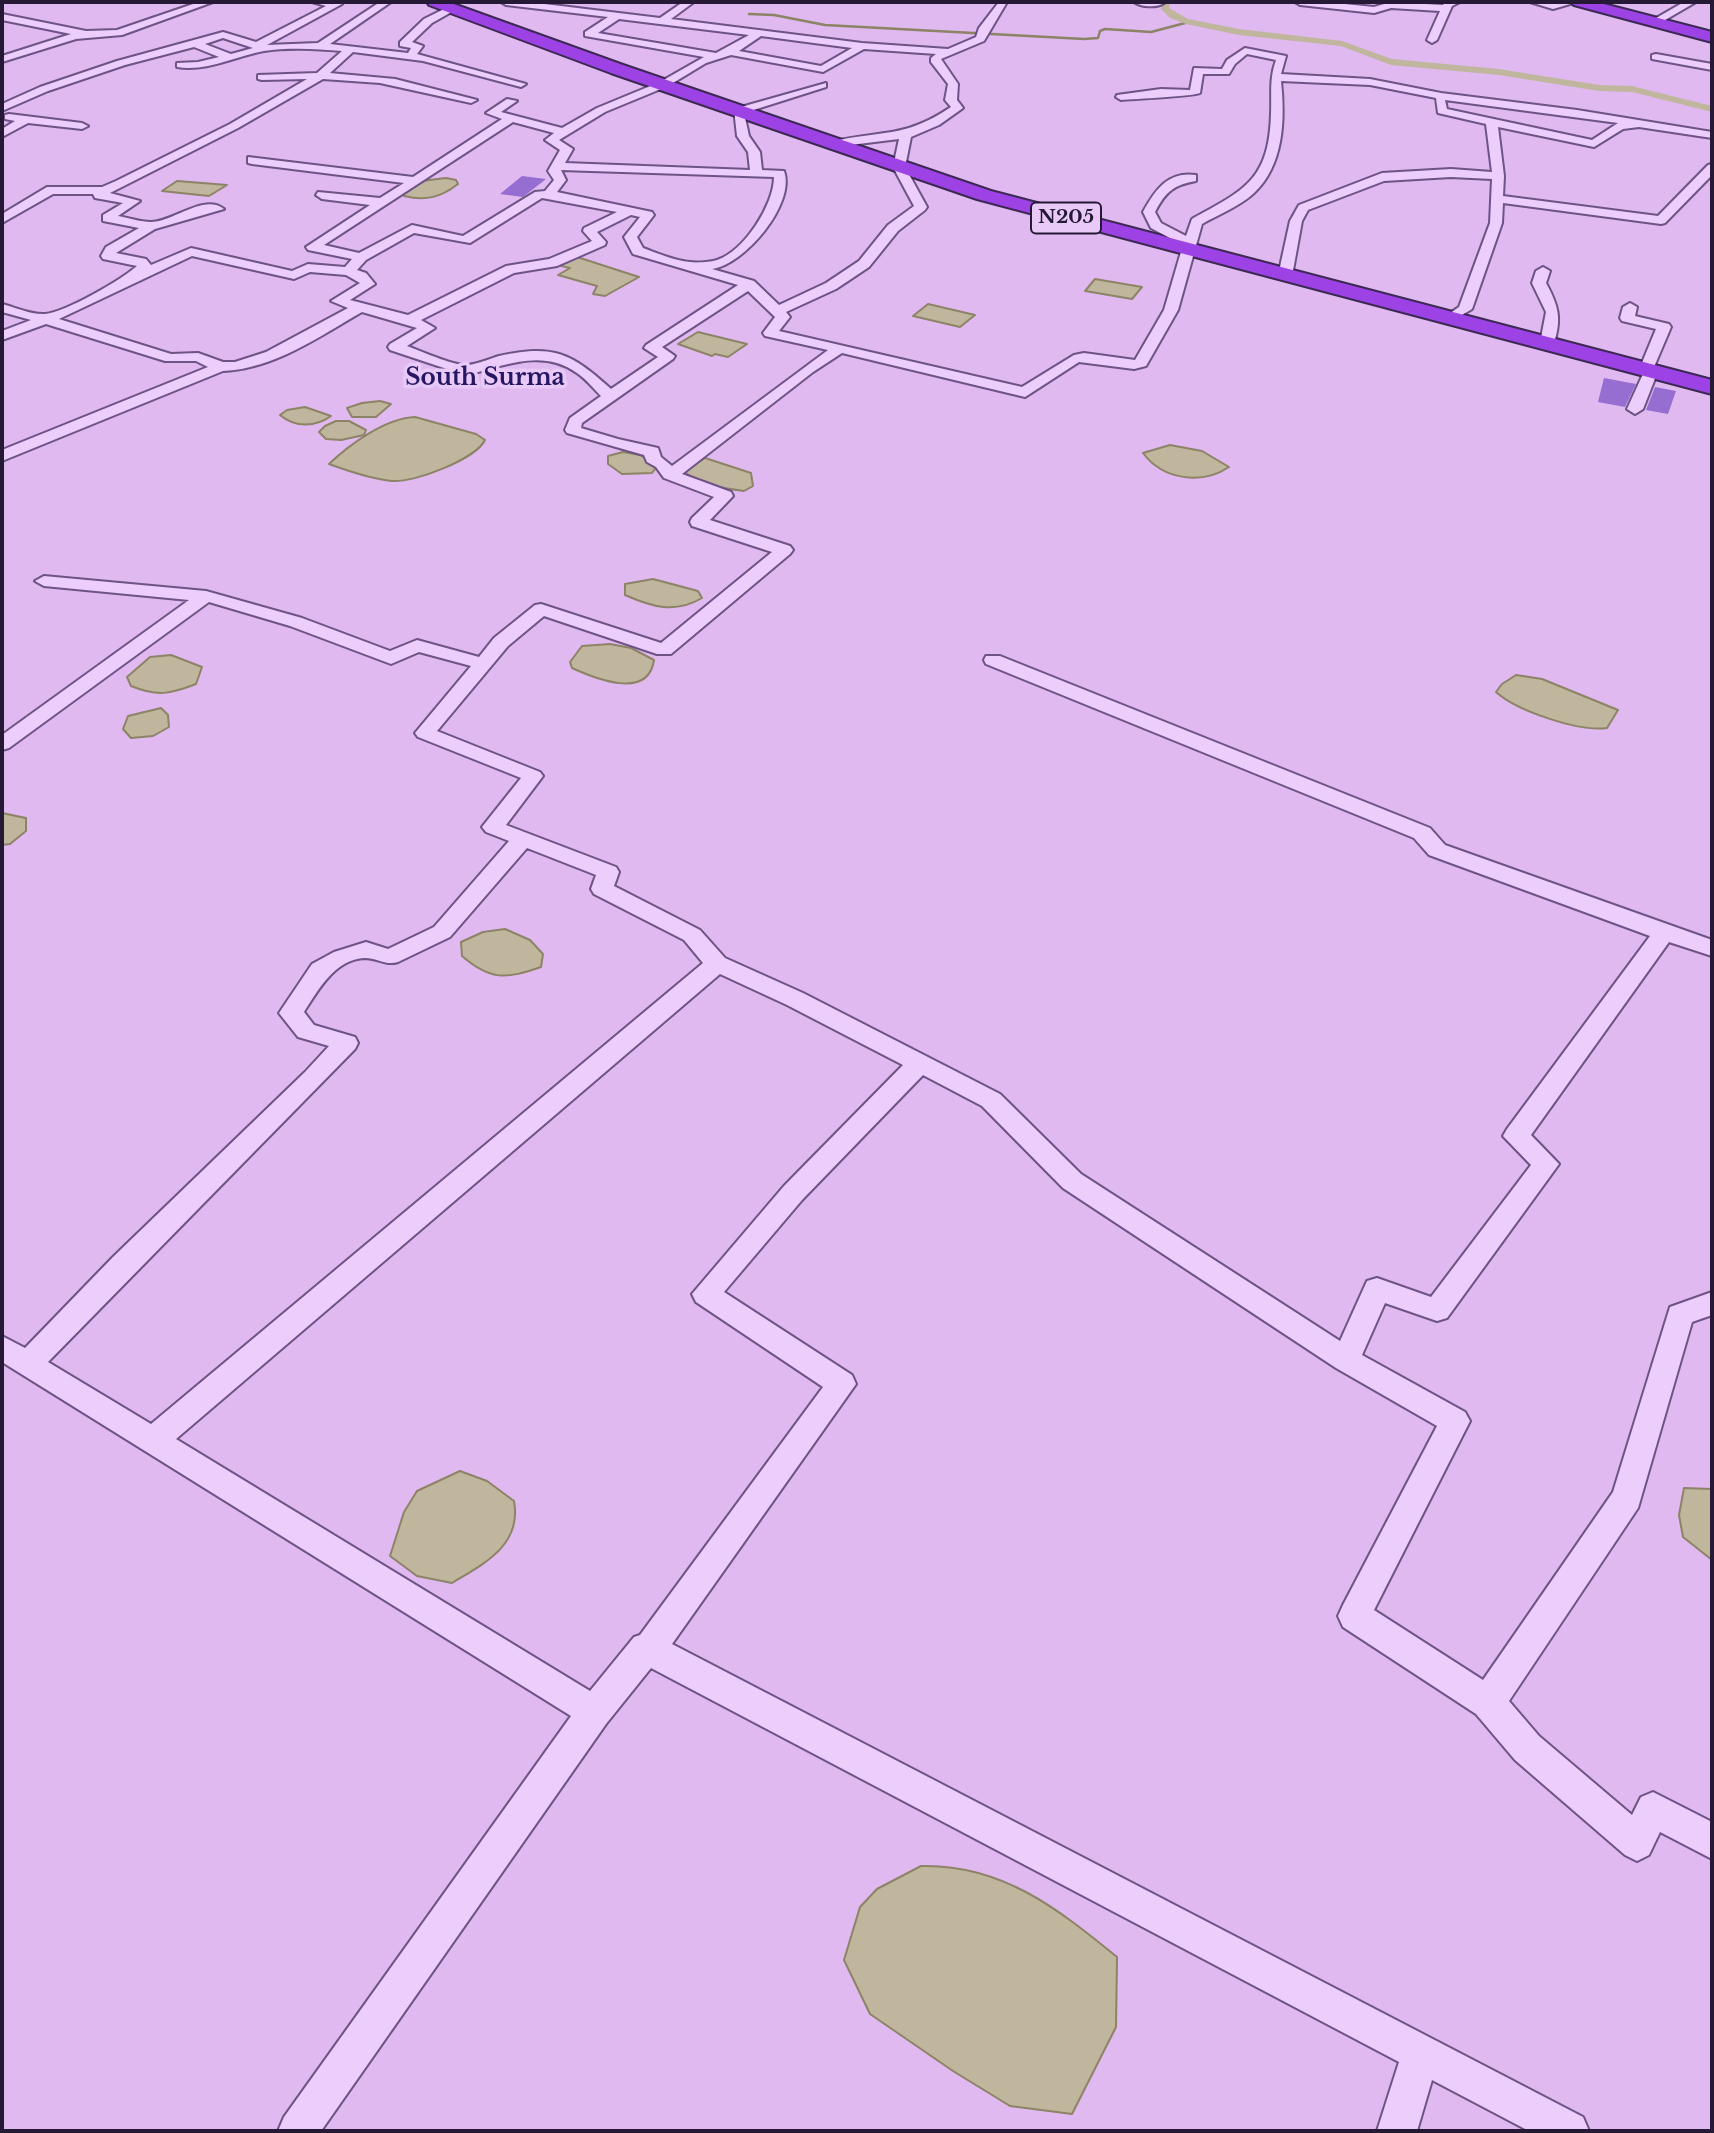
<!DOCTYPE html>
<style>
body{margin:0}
#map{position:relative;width:1714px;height:2133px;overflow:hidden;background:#dfb9f0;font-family:"Libre Baskerville",serif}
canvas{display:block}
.frame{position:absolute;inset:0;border:4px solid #261935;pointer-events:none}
</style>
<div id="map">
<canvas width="1714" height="2133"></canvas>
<div class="frame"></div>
</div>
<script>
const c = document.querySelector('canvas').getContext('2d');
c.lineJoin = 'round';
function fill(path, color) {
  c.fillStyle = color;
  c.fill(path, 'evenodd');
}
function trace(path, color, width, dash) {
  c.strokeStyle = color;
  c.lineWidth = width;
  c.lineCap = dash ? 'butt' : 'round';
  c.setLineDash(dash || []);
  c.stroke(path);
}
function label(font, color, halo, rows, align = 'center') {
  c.font = font + ' "Libre Baskerville",serif';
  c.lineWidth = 7;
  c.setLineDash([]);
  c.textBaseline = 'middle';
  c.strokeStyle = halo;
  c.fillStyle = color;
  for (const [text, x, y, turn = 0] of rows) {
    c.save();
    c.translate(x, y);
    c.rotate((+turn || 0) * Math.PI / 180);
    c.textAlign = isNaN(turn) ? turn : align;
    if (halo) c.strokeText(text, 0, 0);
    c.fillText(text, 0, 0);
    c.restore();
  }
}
const water = new Path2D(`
 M446 178 456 180 458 184C440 198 425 201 404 196L402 193 421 181Z
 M177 181 227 185 209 196 162 191Z
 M574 256 639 277 605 296 593 294 597 286 558 275 570 268 557 265Z
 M1095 279 1142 287 1132 299 1085 291Z
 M928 304 975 315 960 327 913 316Z
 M698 332 747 344 728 357 715 354 712 356 678 344Z
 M380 401 391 404 376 417H352L347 408 362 403Z
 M305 407 331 416C316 427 295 428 280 415L287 410Z
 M415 417 476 434 485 440C476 459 414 483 392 481 372 479 348 471 329 464 350 444 386 418 415 417Z
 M336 421H349L366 430 364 435 341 440 326 439 319 432 325 426Z
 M1170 445 1202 451 1229 467C1202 485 1163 480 1143 453Z
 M623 452 640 455 658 465 652 473 622 474 608 464V456Z
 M705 458 751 473 753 486 744 491C723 488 700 485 683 471Z
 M653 579 698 591 702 598C675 614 652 607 625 595V584Z
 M610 644 631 648 654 660C648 701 594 678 572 668L570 662 582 646Z
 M171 655 202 667 196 684C170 694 158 697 131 686L127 677 150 657Z
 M1516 675 1542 679 1618 710 1607 728C1579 732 1517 711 1496 692L1502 684Z
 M161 708 168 715 169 727 153 736 131 738 123 729 128 716Z
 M2 813 26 818V831L10 844 2 845Z
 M505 929 530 940 543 954 541 967C506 979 491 981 462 956L461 942 483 932Z
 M460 1471 487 1481 514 1501C522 1545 485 1563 452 1583L417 1576 390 1556 404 1512 417 1491Z
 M1684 1488 1712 1489V1560L1683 1537 1679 1515Z
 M921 1866C1002 1864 1058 1909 1117 1957L1116 2027 1072 2114 1010 2106 953 2071 870 2014 844 1960 860 1907 877 1889Z`);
const stream = new Path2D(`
 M749 14 774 15 825 25 1084 39 1098 38 1100 31 1105 29 1151 32 1189 22`);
const canal = new Path2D(`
 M1162 2H1170L1169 8 1188 19 1239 29 1342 41 1392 59 1499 69 1599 85 1632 86 1712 106V112L1632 92 1599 91 1499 75 1391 65 1341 46 1239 35 1186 24 1170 18 1161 9Z`);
const building = new Path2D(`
 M522 176 546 179 523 197 500 194Z
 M1604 378 1636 384 1625 407 1598 402Z
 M1655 387 1676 391 1668 414 1646 410Z`);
const street = new Path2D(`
 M199 2H213L122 35 76 39 2 62V56L71 34 2 20V14L86 31 117 30Z
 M312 2 342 4 267 45 318 43 380 2H391L330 44 408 53 411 48 400 46V42L424 19 452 5 457 8 455 10 432 23 412 42 423 46 417 54 526 84 521 87 423 61 353 52 330 73 395 79 477 100 471 103 380 83 323 79 238 128 110 193 140 201 118 216C129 218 141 222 151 222 173 222 204 193 224 209L155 229 116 253 146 259 151 265 191 248 292 271 308 264 345 267 352 259 308 250 306 247 370 205 322 199 316 195 318 192 380 198 404 183 252 164 248 163V157L413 177 502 119 486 113 507 99 517 101 501 112 562 128 597 108 660 82 704 57 585 36V32L608 17 506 5 501 2H528L660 18 683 2H694L671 19 862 43 948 49 976 37 979 28 999 2H1007L984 41 941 59 958 84 957 100 963 108 939 125 911 137 905 167 927 207 925 210 898 231 869 267 836 289 786 312 790 317 779 331 1022 387 1074 355 1084 353 1135 360 1164 310 1183 245 1151 228 1143 212C1155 190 1168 171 1196 175V181C1174 185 1166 191 1155 212L1161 223 1186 236 1192 219C1244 190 1269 181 1271 114 1272 94 1269 79 1276 60L1247 54 1235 64 1229 74H1203L1200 93C1196 96 1134 99 1121 100L1116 97 1117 95 1161 89 1190 90 1194 68 1222 69 1227 60 1245 48 1286 56 1281 74 1370 79 1441 93 1577 110 1712 132V138L1639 127 1623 129 1594 147 1498 127 1504 176 1503 196 1658 216 1708 165 1712 164V175L1665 223 1661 224 1503 203 1502 223 1472 309 1450 322 1443 318 1459 307 1490 223 1492 179 1451 177 1384 181 1308 210 1302 221 1292 276 1285 280 1278 276 1290 221 1299 205 1382 173 1451 169 1492 172 1486 124 1438 113 1436 98 1370 85 1281 81C1285 119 1284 165 1254 193 1239 207 1219 214 1202 224L1178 310 1146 366 1134 369 1079 362 1025 397 842 353 813 372 682 474 731 492 733 496 710 520 790 546 793 550 790 554 671 654H657L544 616 508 646 437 731 540 772 543 776 506 825 616 867 619 872 614 886 700 930 725 958 803 993 1000 1094 1081 1174 1340 1341 1367 1281 1377 1278 1431 1297 1531 1165 1503 1136 1507 1129 1650 936 1429 855 1414 838 986 664 984 660 986 656H1000L1430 828 1445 845 1712 940V956L1669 942 1531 1135 1559 1164 1447 1318 1437 1321 1385 1303 1362 1355 1465 1412 1470 1421 1374 1610 1483 1680 1613 1492 1670 1307 1712 1292V1315L1692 1322 1638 1508 1509 1701 1539 1736 1632 1815 1641 1797 1653 1792 1712 1822V1859L1660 1832 1649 1855 1637 1861 1625 1855 1515 1760 1476 1714 1343 1627 1338 1616 1343 1605 1437 1426 1336 1368 1063 1188 982 1106 923 1075 802 1200 724 1292 852 1375 856 1384 672 1644 1583 2117 1589 2131H1529L1432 2080 1417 2131H1377L1399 2062 651 1668 606 1724 321 2131H278L284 2117 571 1716 2 1362V1336L25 1348 113 1257 305 1072 329 1046 298 1037 279 1013 312 964 334 952 366 942 388 949 434 927 509 841 486 832 482 827 521 778 418 737 415 733 471 666 419 652 391 664 290 626 209 602 9 748 2 750V735L189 600 44 586 35 581 44 576 206 591 302 618 390 651 417 640 479 657 494 638 535 605 541 604 661 643 772 552 692 526 690 522 692 518 714 497 664 478 656 467 647 462 644 455 567 433 565 430 570 418 601 396C593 388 586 379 577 373 542 348 504 366 467 375L462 374 390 350 388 347 390 344 417 328 362 312C320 336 274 369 223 371L2 461V450L208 367 196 361H165L46 324 2 340V331L31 320 2 312V304C14 307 32 315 45 314 66 312 121 280 137 266L103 259 101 256 106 247 139 228 103 221V215L123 203 95 198 93 194H53L2 223V214L47 187H102L116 181 230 124 307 79 262 80 258 79V75L317 73 342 51C317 49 289 47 264 51 236 56 207 72 177 67V63L198 62 219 57 194 47 125 65 48 91 2 111V104L40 87 117 61 223 32 256 42 326 6ZM619 19 749 35 716 53 598 33ZM761 36 852 48 821 66 739 51ZM223 38 253 48 231 54 205 44ZM864 49 936 54 931 58V62L948 84 945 100 951 107C904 139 880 130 830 142L828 144 834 147 899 139 893 167 914 206 888 225 859 261 826 283 779 305 754 281 712 269C744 265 796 204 784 171L762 170 760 152 749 136 744 113 826 87V83L734 109 737 136 748 152 750 170 565 163 573 149 559 140 605 112 668 86 706 63 731 55 823 72ZM1445 100 1618 123 1592 140 1447 109ZM513 122 554 133 545 140 560 150 548 171 554 180 545 191 535 192 463 236 412 225 359 253 324 245ZM561 170 774 177C774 205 744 251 717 260 711 262 697 263 690 262 675 261 657 253 643 248L637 237 654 215 652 212 557 192 566 180ZM542 198 617 212 584 228 583 231 592 241 549 259 506 266 408 315 350 300 375 284 366 273 357 270 366 260 414 233 470 243ZM631 215 640 217 624 237 633 254 738 285 646 345 644 348 658 357 611 389C571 353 554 344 499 356 489 359 478 364 468 365 456 367 421 351 407 346L435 328 421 320 514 273 557 266 605 245 606 242 597 232ZM192 256 294 279 310 272 346 275 360 283 331 301 348 308 266 352 235 362H223L198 353 171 354 59 319ZM748 291 775 317 763 333 765 336 828 350 672 466 661 457 658 448 618 439 581 428 582 423 673 359 675 356 662 347ZM527 848 596 875 591 889 594 894 684 940 703 963 151 1424 48 1362 355 1049 358 1043 355 1037 314 1025 304 1012C318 990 335 959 365 958 377 958 386 966 398 962L450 937ZM720 974 787 1005 903 1065 784 1186 692 1294 696 1302 823 1387 640 1635 634 1637 590 1691 176 1439Z
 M1134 2H1163L1164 3C1157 8 1141 7 1134 2Z
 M1295 2H1325L1374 7 1391 2 1443 5 1445 2H1460L1452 6 1437 40 1432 43 1427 40 1440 11 1391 8 1374 13 1300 5Z
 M1530 2H1577L1553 9Z
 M1684 2H1696L1660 23 1651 21Z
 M1656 54 1712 64V70L1652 59V55Z
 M9 114 82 123 88 126 82 129 28 123 2 137V129L15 121 5 119V115Z
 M1543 267 1550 271 1546 283C1558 305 1562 318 1554 343L1547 347 1540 343 1546 312 1532 283 1536 271Z
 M1630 303 1637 307 1635 316 1669 324 1671 327 1654 367 1658 371 1643 409 1635 414 1627 409 1643 374 1639 370 1656 329 1622 321 1620 318 1623 307Z`);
const highway = new Path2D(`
 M427 2H448L623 65 991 191 1712 380V394L977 199 611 73 429 5Z
 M1571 2H1596L1712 32V42L1574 5Z`);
const shields = [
 [1066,218,70]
];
const shieldNames = [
 ["N205",1066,218]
];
const farDistrictnames = [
 ["South Surma",485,379]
];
fill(water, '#c0b69e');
trace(water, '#8d8366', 2);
trace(stream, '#8d8366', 2.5);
fill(canal, '#c0b69e');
fill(building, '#966dd0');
trace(street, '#6e5387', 4);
trace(highway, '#3c2953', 4);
fill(street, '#edcdfb');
fill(highway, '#9d43e6');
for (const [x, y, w] of shields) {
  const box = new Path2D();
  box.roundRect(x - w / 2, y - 15.5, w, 31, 5);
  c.fillStyle = '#e9c9f7';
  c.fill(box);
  trace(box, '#261935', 2);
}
label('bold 19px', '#261935', null, shieldNames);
label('bold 23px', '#261763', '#e9c9f7', farDistrictnames);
</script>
